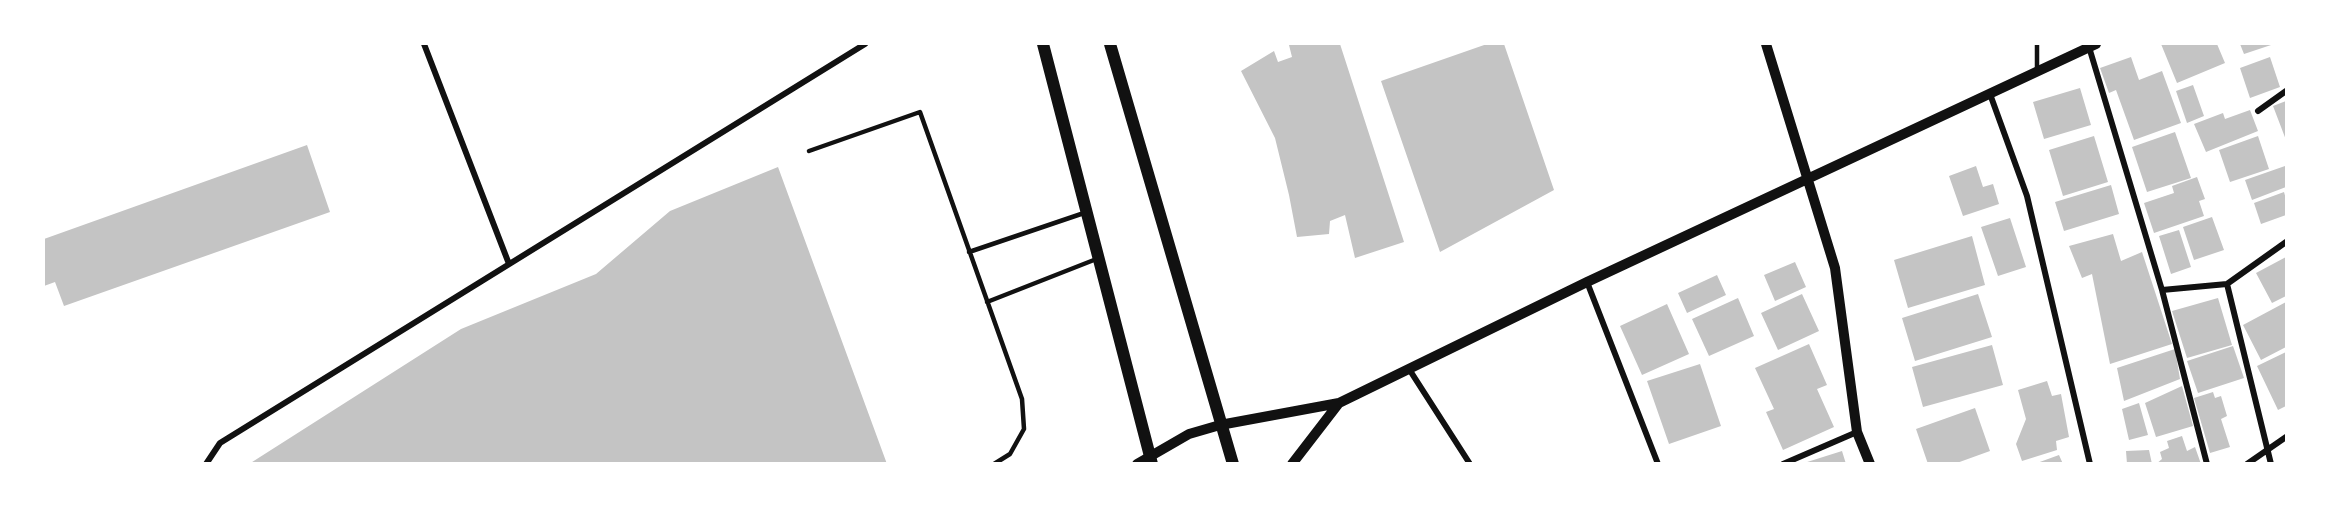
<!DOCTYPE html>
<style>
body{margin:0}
#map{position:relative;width:2330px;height:507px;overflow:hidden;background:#fff;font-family:Raleway,sans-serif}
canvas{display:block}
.frame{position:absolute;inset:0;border:45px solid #fff;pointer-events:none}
</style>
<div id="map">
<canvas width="2330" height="507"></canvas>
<div class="frame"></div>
</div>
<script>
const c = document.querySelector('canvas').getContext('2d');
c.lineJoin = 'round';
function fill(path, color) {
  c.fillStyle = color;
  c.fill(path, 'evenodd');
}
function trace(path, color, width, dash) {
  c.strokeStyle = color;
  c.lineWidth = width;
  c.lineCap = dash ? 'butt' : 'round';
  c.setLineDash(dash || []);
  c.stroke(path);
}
const building = new Path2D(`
 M1292 44H1340L1404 242 1355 258 1345 215 1330 221 1329 234 1297 237 1289 195 1275 138 1241 71 1274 51 1278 62 1292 57 1289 45Z
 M1487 44H1504L1554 190 1440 252 1381 81Z
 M2161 44H2217L2225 63 2177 83Z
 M2240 44H2274L2244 54Z
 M2131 57 2139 80 2162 71 2181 123 2134 140 2116 90 2109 93 2100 68Z
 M2270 57 2280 87 2250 98 2240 68Z
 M2193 85 2204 116 2187 123 2176 91Z
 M2080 88 2091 125 2044 139 2033 102Z
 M2286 101V140L2273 106Z
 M2250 110 2258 131 2206 152 2194 124 2223 113 2225 119Z
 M2175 132 2191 178 2147 192 2132 147Z
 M2094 136 2108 182 2063 196 2049 150Z
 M2258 136 2269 169 2230 182 2219 150Z
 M307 145 330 212 64 306 55 282 44 286V239Z
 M1976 166 1983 187 1993 184 1999 204 1963 216 1949 176Z
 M2285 166 2286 187 2252 200 2245 180Z
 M778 167 887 464H249L461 329 596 274 670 211Z
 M2197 177 2205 199 2199 201 2204 216 2154 233 2144 203 2174 193 2172 186Z
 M2111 185 2119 214 2064 231 2055 202Z
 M2284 192 2286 199V215L2261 224 2254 203Z
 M2212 217 2224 250 2194 260 2183 227Z
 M2010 218 2026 267 1998 276 1981 227Z
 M2179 230 2191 267 2171 274 2159 236Z
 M2113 234 2121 261 2142 252 2172 344 2110 364 2092 274 2082 278 2069 246Z
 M1972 236 1985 285 1908 308 1894 260Z
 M2286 257V296L2272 303 2256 273Z
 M1795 262 1806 287 1775 301 1764 275Z
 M1717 275 1726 295 1687 313 1678 293Z
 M1802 294 1819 331 1778 350 1761 313Z
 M1978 294 1992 337 1915 361 1902 318Z
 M1738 298 1754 336 1709 356 1692 319Z
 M2218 298 2232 345 2187 358 2172 311Z
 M2286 302V347L2261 360 2243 325Z
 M1667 304 1689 354 1642 375 1620 326Z
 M1809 344 1827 385 1817 389 1834 427 1783 450 1766 412 1774 409 1755 368Z
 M1992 345 2003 385 1923 407 1912 367Z
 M2233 346 2244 378 2198 393 2187 361Z
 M2175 349 2180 379 2124 401 2117 368Z
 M2286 352V406L2278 410 2257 366Z
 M1700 364 1721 426 1669 444 1647 381Z
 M2047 381 2052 396 2061 394 2069 437 2056 441 2057 450 2022 461 2016 444 2026 419 2018 390Z
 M2182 386 2193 426 2156 437 2145 403Z
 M2213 392 2215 398 2221 396 2227 416 2221 419 2230 447 2210 453 2194 398Z
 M2139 403 2148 435 2129 440 2122 409Z
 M1975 408 1990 451 1954 464H1928L1916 429Z
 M2182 436 2187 451 2195 447 2201 464H2156L2162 459 2160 452 2169 448 2167 441Z
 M2149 450 2152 464H2127L2126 451Z
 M1842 451 1846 464H1804V463Z
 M2059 455 2063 464H2037V463Z`);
const service = new Path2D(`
 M2037 70V44
 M809 151 920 112 1022 399 1024 429 1010 454 994 464
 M969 252 1084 213
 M987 302 1099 258`);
const minor = new Path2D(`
 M424 44 509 264
 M2089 47 2162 290 2207 464
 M1990 94 2027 196 2090 464
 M2258 111 2286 91
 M1587 282 1658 464
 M2227 284 2271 464
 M2162 290 2227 284 2286 242
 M1409 369 1470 464
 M206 464 220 443 865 44
 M1783 464 1857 432
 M2247 464 2286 437`);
const tertiary = new Path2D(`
 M1766 44 1835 268 1857 432 1870 464
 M1339 403 1587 282 2096 44
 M1137 464 1189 434 1220 425 1339 403 1292 464`);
const secondary = new Path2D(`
 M1043 44 1152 464
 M1110 44 1233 464`);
fill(building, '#c4c4c4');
trace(service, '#111', 4.5);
trace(minor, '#111', 6);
trace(tertiary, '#111', 10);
trace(secondary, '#111', 12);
</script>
